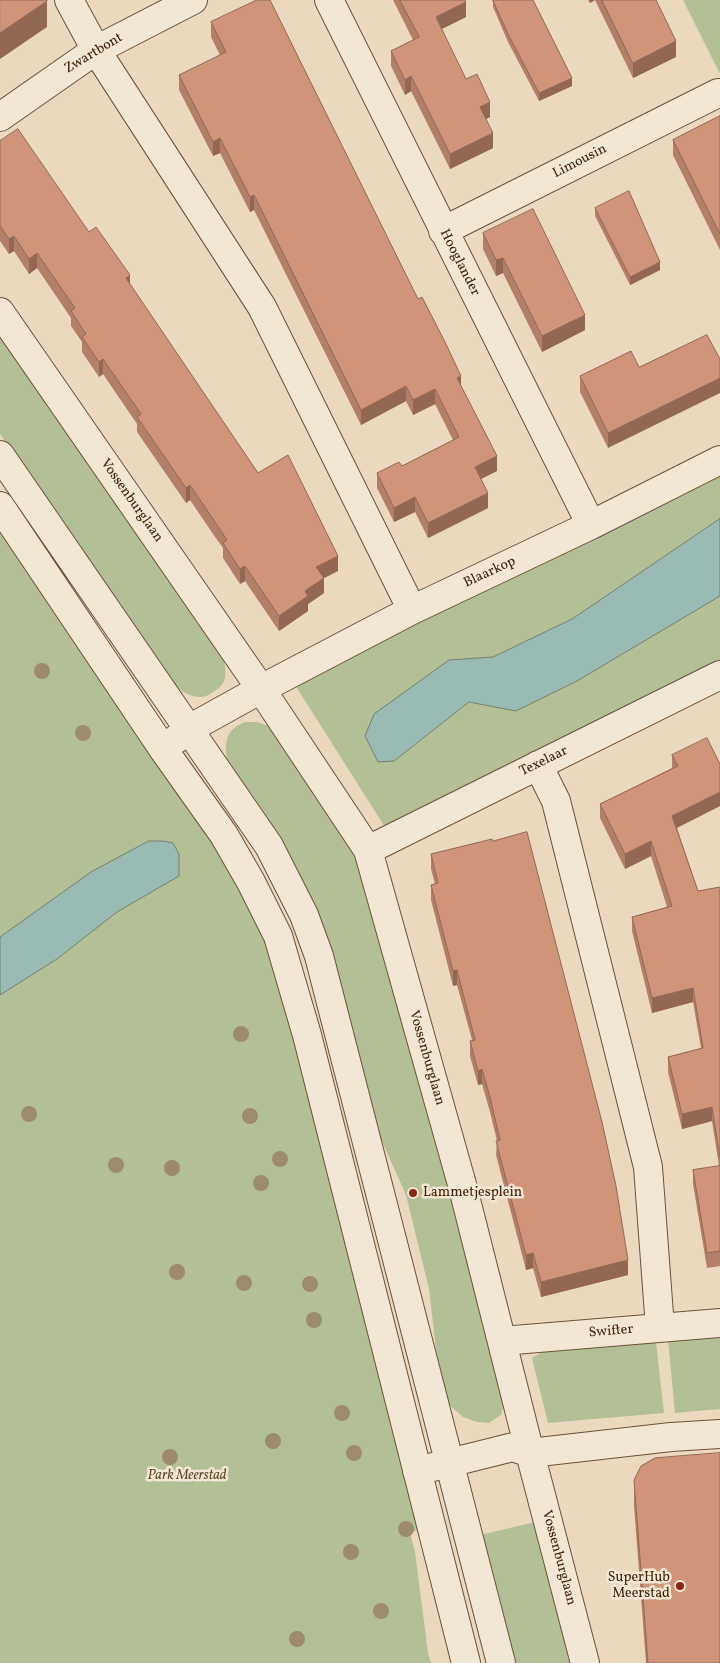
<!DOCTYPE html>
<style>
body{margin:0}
canvas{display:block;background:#ebd9bf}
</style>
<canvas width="720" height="1663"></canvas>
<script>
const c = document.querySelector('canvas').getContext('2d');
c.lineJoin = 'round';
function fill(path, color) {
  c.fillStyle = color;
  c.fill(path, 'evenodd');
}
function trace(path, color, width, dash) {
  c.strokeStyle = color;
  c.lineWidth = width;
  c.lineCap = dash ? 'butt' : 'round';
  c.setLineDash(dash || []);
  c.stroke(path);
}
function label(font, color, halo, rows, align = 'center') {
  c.font = font + ' Vollkorn,serif';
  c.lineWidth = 5;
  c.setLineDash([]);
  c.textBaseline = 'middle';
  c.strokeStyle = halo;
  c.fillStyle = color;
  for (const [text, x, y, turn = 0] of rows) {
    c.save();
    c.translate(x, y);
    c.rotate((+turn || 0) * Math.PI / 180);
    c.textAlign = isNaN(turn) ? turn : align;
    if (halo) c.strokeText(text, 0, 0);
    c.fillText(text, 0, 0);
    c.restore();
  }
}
const green = new Path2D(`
 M683 0H720V73L719 72Z
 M0 330 223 656C226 671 229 682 215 691 211 694 205 697 200 697 190 697 182 691 174 686L0 434Z
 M720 473V519L572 619 493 657 449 660 394 761 469 702 516 711 577 681 720 596V667L388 832 295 685Z
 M0 530 220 850 259 921 284 1000 421 1529 410 1533 415 1552 428 1653 431 1663H0Z
 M245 722H257L271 727 355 855 374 900 505 1399 501 1415 489 1423 477 1422 463 1417 445 1401 439 1375 429 1289 406 1195 376 1128 334 968 228 765C224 745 224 730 245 722Z
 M720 1337V1409L675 1413 668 1340Z
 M656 1342 664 1413 548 1423 532 1358 544 1351Z
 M535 1522 570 1663H512L480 1535Z`);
const water = new Path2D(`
 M720 519V596L577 681 516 711 469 702 394 761 378 762 365 736 374 714 449 660 493 657 572 619Z
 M149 841H163L173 843 179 854V876L117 912 57 959 0 995V937L91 872Z`);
const minor = new Path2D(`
 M69 0 96 50 262 307 412 610
 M329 0 591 525
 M0 117 96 50 193 0
 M443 231 718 93
 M0 312 261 689 368 850 463 1188 530 1453 513 1447 417 1471
 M0 455 269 846 304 915 319 956 501 1663
 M0 506 163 749 224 835 251 882 278 936 307 1035 466 1663
 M175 740 189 729 261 689 412 610 591 525 720 460
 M538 765 556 801 648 1167 660 1328
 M368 850 720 675
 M502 1341 720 1323
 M585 1663 530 1453 671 1437 720 1434`);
const trees = [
 [42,671],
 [83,733],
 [241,1034],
 [29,1114],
 [250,1116],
 [280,1159],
 [116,1165],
 [172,1168],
 [261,1183],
 [177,1272],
 [244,1283],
 [310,1284],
 [314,1320],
 [342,1413],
 [273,1441],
 [354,1453],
 [170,1457],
 [406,1529],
 [351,1552],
 [381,1611],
 [297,1639]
];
const wall = new Path2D(`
 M393 0H465L466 17 441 29 466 79 490 117 486 119 493 148 450 169 411 91 405 95 391 66V51L413 40Z
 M493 0 572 86 539 101 508 42 493 7Z
 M588 0H656L676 57 633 78 595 0 590 3Z
 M211 22 461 386 497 471 481 479 488 508 428 538 415 512 394 522 377 488V473L402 466 453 440 435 404 413 415 406 401 361 425 254 210 250 212 220 153 213 156 179 90V75L220 55 211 37Z
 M720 116V250L673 155V140Z
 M0 141 89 232 130 284 258 473 338 571 324 578V593L308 604V611L279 631 245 581 240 584 223 558V548L213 534 190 500 186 503 137 432V424L103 374 99 377 82 352V342L71 326V318L37 268 29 274 14 251 9 254 0 241Z
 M595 208 660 270 630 285 595 216Z
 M483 233 585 330 542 352 503 273 496 276 483 249Z
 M639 367 608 448 580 392V376Z
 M672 755 720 806 677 828 698 891 720 887V1266L707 1268 693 1184V1170L719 1166 712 1121 682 1129 668 1072V1057L701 1048 693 1002 652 1013 632 931V917L667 907 651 856 625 869 600 818V804L672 768Z
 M431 854 628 1275 541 1297 533 1268 526 1270 496 1155 497 1141 490 1112 482 1084 478 1085 470 1056V1041L472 1040 457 985 453 986 431 900V885L435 884 431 869Z
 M634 1480 720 1663H646L634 1506Z`);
const shadedWall = new Path2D(`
 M590 0H595L590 3Z
 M47 1V27L0 59V33Z
 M466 2V17L436 32V17Z
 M676 41V57L633 78V63Z
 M411 76V91L405 95V80Z
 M572 78V86L539 101V93Z
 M490 102V117L480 122V107Z
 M493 133V148L450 169V154Z
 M220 138V153L213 156V142Z
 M254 195V210L250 212V197Z
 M14 236V251L9 254V239Z
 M37 253V268L29 274V259Z
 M503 258V273L496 276V260Z
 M660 262V270L630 285V277Z
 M130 275V290L126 278Z
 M585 315V330L542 352V336Z
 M103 359V374L99 377V362Z
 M461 376V391L457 378Z
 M720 378V393L608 448V433Z
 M406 386V401L361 425V410Z
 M435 389V404L413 415V400Z
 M497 456V471L475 482V467Z
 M190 485V500L186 503V488Z
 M488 493V508L428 538V523Z
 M415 497V512L394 522V508Z
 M338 556V571L324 578V593L308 604V611L279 631V616L305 591 316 567Z
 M245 566V581L240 584V569Z
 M720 792V806L672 830V816Z
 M651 841V856L625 869V854Z
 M457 970V985L453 986V971Z
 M693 988V1002L652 1013V998Z
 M482 1069V1084L478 1085V1071Z
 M712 1107V1121L682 1129V1114Z
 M533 1253V1268L526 1270V1255Z
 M628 1260V1275L541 1297V1282Z`);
const building = new Path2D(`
 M0 0H47V1L0 33Z
 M257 0H270L418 299 422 297 445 342 461 376 457 378 497 456 475 467 488 493 428 523 415 497 394 508 377 473 399 462 402 466 459 437 435 389 413 400 406 386 361 410 254 195 250 197 220 138 213 142 179 75 226 52 211 22Z
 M400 0H465L466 2 436 17 466 79 477 74 490 102 480 107 493 133 450 154 411 76 405 80 391 51 419 37Z
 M493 0H533L572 78 539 93 508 34Z
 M602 0H656L676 41 633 63Z
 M720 116V234L673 140Z
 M18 129 89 232 96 227 130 275 126 278 258 473 288 455 338 556 316 567 324 578 305 591 308 596 279 616 245 566 240 569 223 543 227 540 213 519 190 485 186 488 137 417 141 414 103 359 99 362 82 337 86 334 71 311 75 308 37 253 29 259 14 236 9 239 0 226V141Z
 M629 191 660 262 630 277 595 208Z
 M533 209 585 315 542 336 503 258 496 260 483 233Z
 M707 335 720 359V378L608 433 580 376 631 351 639 367Z
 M707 738 720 764V792L672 816 698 891 720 887V1158L712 1107 682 1114 668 1057 703 1048 693 988 652 998 632 917 672 906 651 841 625 854 600 804 678 766 672 755Z
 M527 832 602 1122 616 1186 628 1260 541 1282 533 1253 526 1255 496 1141 500 1140 490 1097 482 1069 478 1071 470 1041 475 1040 457 970 453 971 431 885 438 883 431 854 492 839V841Z
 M720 1166V1251L707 1253 693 1170Z
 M720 1453V1663H648L634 1480 641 1466 655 1458Z`);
const markers = [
 [413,1193,5,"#8f2418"],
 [680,1586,5,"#8f2418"]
];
const streetNames = [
 ["Zwartbont",94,54,-31],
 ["Limousin",580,162,-27],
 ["Hooglander",459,263,63],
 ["Vossenburglaan",131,501,55],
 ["Blaarkop",490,573,-25],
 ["Texelaar",544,762,-26],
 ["Vossenburglaan",426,1058,74],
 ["Swifter",611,1332,-5],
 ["Vossenburglaan",558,1558,75]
];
const poiNames = [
 ["Lammetjesplein",423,1193],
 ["SuperHub",670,1578,"right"],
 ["Meerstad",670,1594,"right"]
];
const parkNames = [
 ["Park Meerstad",187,1476]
];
fill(green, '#b3c095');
fill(water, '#98bab2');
trace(water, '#757e6e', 1);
trace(minor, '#6c5136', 30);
trace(minor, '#f2e6d5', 28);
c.fillStyle = '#9d8b6e';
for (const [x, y] of trees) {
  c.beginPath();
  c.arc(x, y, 8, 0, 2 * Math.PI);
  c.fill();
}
fill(wall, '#b37f68');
fill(shadedWall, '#926855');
fill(building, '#d09479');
trace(building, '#926855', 1);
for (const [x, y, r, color] of markers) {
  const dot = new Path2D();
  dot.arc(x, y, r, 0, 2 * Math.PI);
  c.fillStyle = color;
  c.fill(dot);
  trace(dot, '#f2e6d5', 2);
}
label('14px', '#412408', '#f2e6d5', streetNames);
label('14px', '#412408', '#f2e6d5', poiNames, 'left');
label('italic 14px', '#5e4b2b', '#f2e6d5', parkNames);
</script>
